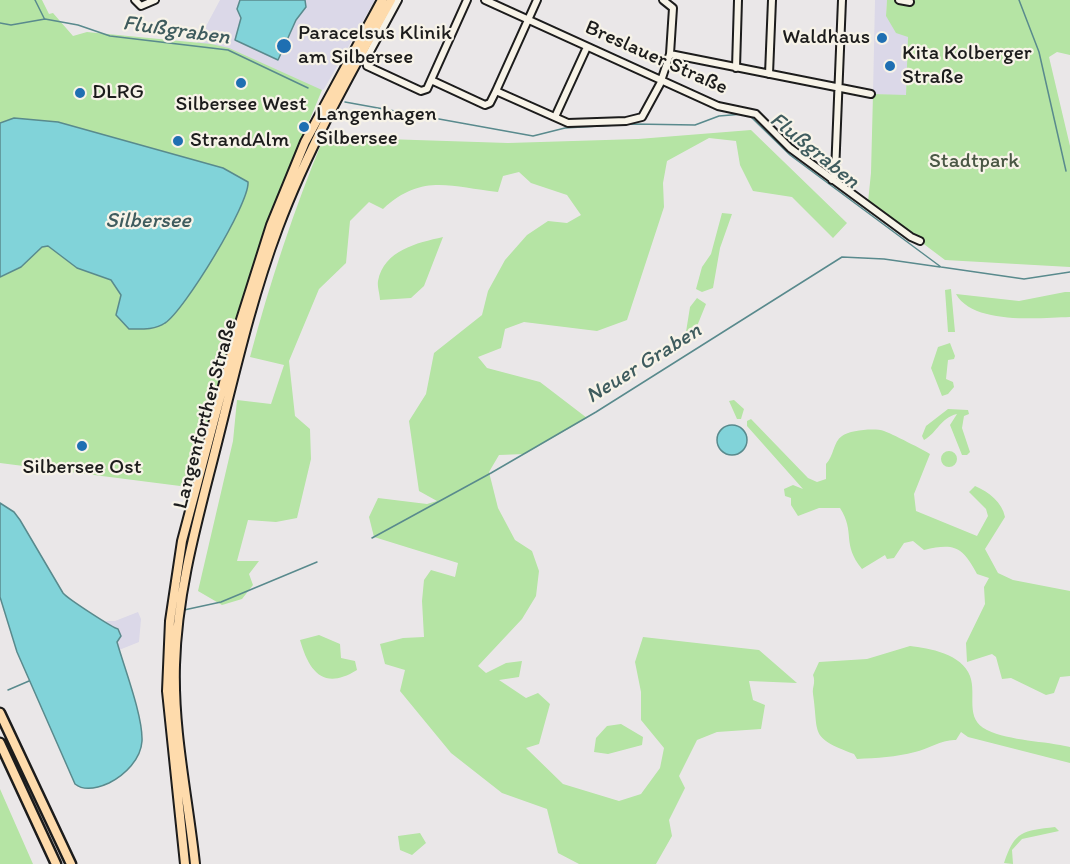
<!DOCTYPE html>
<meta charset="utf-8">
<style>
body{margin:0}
canvas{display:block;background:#eae7e8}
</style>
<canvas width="1070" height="864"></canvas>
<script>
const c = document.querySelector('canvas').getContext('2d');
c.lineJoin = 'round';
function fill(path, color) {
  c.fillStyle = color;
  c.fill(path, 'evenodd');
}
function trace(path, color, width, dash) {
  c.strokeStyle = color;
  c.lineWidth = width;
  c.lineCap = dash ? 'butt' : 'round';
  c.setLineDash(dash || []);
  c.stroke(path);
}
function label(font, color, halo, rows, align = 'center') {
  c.font = font + ' Itim,sans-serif';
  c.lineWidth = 4.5;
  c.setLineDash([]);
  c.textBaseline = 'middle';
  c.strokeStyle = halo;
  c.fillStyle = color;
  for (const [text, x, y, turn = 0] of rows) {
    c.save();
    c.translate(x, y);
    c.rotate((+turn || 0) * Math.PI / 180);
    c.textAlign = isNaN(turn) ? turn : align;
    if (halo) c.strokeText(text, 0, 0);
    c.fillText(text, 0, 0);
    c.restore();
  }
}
const built = new Path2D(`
 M220 0H375L324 89 320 91 197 43Z
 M875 0H887L886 16 908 37 906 96 873 94Z
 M138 612 141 619 139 642 119 650 106 621H115Z`);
const green = new Path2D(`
 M0 0H42L49 14 53 13 73 36 87 32 211 44 229 48 322 90 267 223 188 487 0 463Z
 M887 0H1070V55L1057 52 1049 57 1070 146V267L945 260 868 202 871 173 873 94 906 95 908 37 896 33 886 16Z
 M751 130 847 223 833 238 792 197 753 191 740 165 736 141 709 138 667 161 663 183 664 207 627 320 597 331 524 322 505 329 501 348 478 357 487 368 540 382 587 418 525 454 499 455 489 472 498 508 515 540 532 551 539 571 536 596 522 619 478 666 486 673 506 663 522 661 519 677 499 680 526 698 538 693 550 704 539 744 526 748 563 784 619 801 641 794 660 768 664 748 641 720V692L635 662 643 637 759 650 797 683 749 681 753 700 765 705 761 729 717 732 697 740 679 776 685 788 669 820 672 836 656 864H579L558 853 547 809 502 793 451 753 400 691 405 670 385 664 380 644 403 638 424 637 422 601 424 580 431 570 455 577 458 563 374 537 369 517 378 498 427 504 437 501 419 491 409 421 426 394 434 353 482 315 488 291 505 260 527 235 548 221 567 223 581 215 567 195 531 183 519 172 503 176 498 192C450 187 422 173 383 209L369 202 350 221 346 263 319 289 289 361 295 416 310 429 311 459 297 518 276 522 248 520 237 561H259L249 574 253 585 242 599 222 605 198 591 233 441 237 400 271 404 284 365 250 357C270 282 294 209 324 137L508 143 638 139Z
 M722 213 732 214 720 248 713 288 702 292 696 289 702 267 711 254Z
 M443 237 424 286 411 298 380 300C380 295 377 286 378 281 384 250 417 243 443 237Z
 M951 289 955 332H948L945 290Z
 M1065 292H1070V317C1040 318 973 325 956 294L1019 301Z
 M697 298 706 304 693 336 686 332 690 307Z
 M950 343 955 356 954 359 948 360 946 379 953 382 954 387 948 394 942 396 931 368 938 347Z
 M734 400 744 409 741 419H737L729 401Z
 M948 409 968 410 969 414 964 416 962 428 970 452 967 455H962L950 425 957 414C940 418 938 432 924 440L922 436 926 426Z
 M751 419 808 478 817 482 826 479V464C834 456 833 442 842 436 850 430 875 428 884 431 888 432 928 452 930 454L914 494 916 511 977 536 988 516 986 509 969 492 975 486C989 492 1002 502 1005 517L985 549 998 573 1013 580 1070 591V676L1060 677 1054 693 1046 695 1011 678 1002 679 996 657 992 654 967 662 966 643 985 604 984 587 989 578 977 574C962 546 954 543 924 550L913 541 904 543 894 558 887 559 885 555 862 569C841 543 856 533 840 508H819L798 516 791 505V498L785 496 784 489 793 485 803 489 747 426V421Z
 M941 459a8 8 0 1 1 16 0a8 8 0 1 1-16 0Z
 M319 635 340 644 341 658 355 661 357 670C323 691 309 671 300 640Z
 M910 646C929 648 962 654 970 676 977 695 964 719 987 730 1010 741 1045 741 1070 747V763L968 737 961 732 956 740C943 739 928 749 915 752 896 757 877 758 857 759L854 754C809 737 819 735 813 694 812 687 816 683 813 675L819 662 867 659Z
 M621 724 643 737 642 745 608 754 594 752 596 738 607 726Z
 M0 789 33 864H0Z
 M1055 827 1059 831 1022 839 1012 850 1013 864 1004 863C1015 830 1023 831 1055 827Z
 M420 833 426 843 412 855 400 850 398 836Z`);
const water = new Path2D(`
 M240 0H305L306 7 296 20 278 60 235 40 241 18 237 9Z
 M14 118 58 122 223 168 248 182C250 203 184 311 165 323 155 330 141 329 129 329L116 315 121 295 111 280 77 268 48 246 42 247 21 267 0 277V123Z
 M717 440a15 15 0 1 1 30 0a15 15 0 1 1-30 0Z
 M0 503 14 512 20 520 63 593C68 599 113 628 118 629L121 636 117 642C124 667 143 716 142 741 141 759 125 775 109 783 98 788 85 792 75 784L17 652 0 597Z`);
const stream = new Path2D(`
 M35 0 44 18
 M1019 0 1039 52 1066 171
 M0 23 11 25 45 19 78 25 110 36 228 50 308 88
 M345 102 533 136 565 128 633 124 695 125 719 116 743 114
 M750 116 790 155 941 267 1024 279 1070 272
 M372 538 491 473 596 412 842 257 884 259 940 267
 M184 610 221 602 317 562
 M8 690 29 681`);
const minor = new Path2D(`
 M135 0 141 6 155 0
 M398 0 366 59 367 66 421 91 427 89 431 80 485 105 490 103 496 91 537 0
 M485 0 718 106 756 114 790 148 911 237 920 241
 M899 0 910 2
 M670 54 871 94
 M736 68 738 0
 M769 74 772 0
 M431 80 467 0
 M496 91 568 123 626 121 642 117 660 84 670 54 673 8 663 0
 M555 117 587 47
 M832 180 835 173 842 0`);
const major = new Path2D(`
 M185 864 167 691 170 621 182 541 239 326 271 225 305 142 382 0
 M195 864C188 798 173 732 175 665 177 592 197 522 215 451 234 376 251 300 278 228 308 148 350 74 391 0`);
const highway = new Path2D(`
 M0 713 71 864
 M0 743 56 864`);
const markers = [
 [882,38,6,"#1f6fb2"],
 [284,46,8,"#1f6fb2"],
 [890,66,6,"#1f6fb2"],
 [241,83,6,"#1f6fb2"],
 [80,93,6,"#1f6fb2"],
 [304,127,6,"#1f6fb2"],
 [178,141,6,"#1f6fb2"],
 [82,446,6,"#1f6fb2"]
];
const poiNames = [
 ["Paracelsus Klinik",298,34],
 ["am Silbersee",298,58],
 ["Waldhaus",870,38,"right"],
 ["Kita Kolberger",902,54],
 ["Straße",902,78],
 ["DLRG",92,93],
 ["Silbersee West",241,105,"center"],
 ["Langenhagen",316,115],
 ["Silbersee",316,139],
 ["StrandAlm",190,141],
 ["Silbersee Ost",82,468,"center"]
];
const streetNames = [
 ["Breslauer Straße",656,58,24],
 ["Langenforther Straße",206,414,-75]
];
const parkNames = [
 ["Stadtpark",974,162]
];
const waterNames = [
 ["Flußgraben",176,31,8],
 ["Flußgraben",814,151,39],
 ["Silbersee",148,221],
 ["Neuer Graben",644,364,-32]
];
fill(built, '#dbd8e8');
fill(green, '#b5e4a4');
fill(water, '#81d3d9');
trace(water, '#598a8d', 1.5);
trace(stream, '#598a8d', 1.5);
trace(minor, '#1c1c1c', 10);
trace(major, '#1c1c1c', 12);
trace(highway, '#1c1c1c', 13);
trace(minor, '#f7f3e8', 6);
trace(major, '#fedbac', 8);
trace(highway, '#fedbac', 8);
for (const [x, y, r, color] of markers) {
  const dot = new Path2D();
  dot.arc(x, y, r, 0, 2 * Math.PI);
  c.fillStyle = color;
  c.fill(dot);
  trace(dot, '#f7f3e8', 2);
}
label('21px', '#1c1c1c', '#f7f3e8', poiNames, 'left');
label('21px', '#1c1c1c', '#f7f3e8', streetNames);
label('21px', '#4a5845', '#f7f3e8', parkNames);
label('italic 22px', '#3f5c5e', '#f7f3e8', waterNames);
</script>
